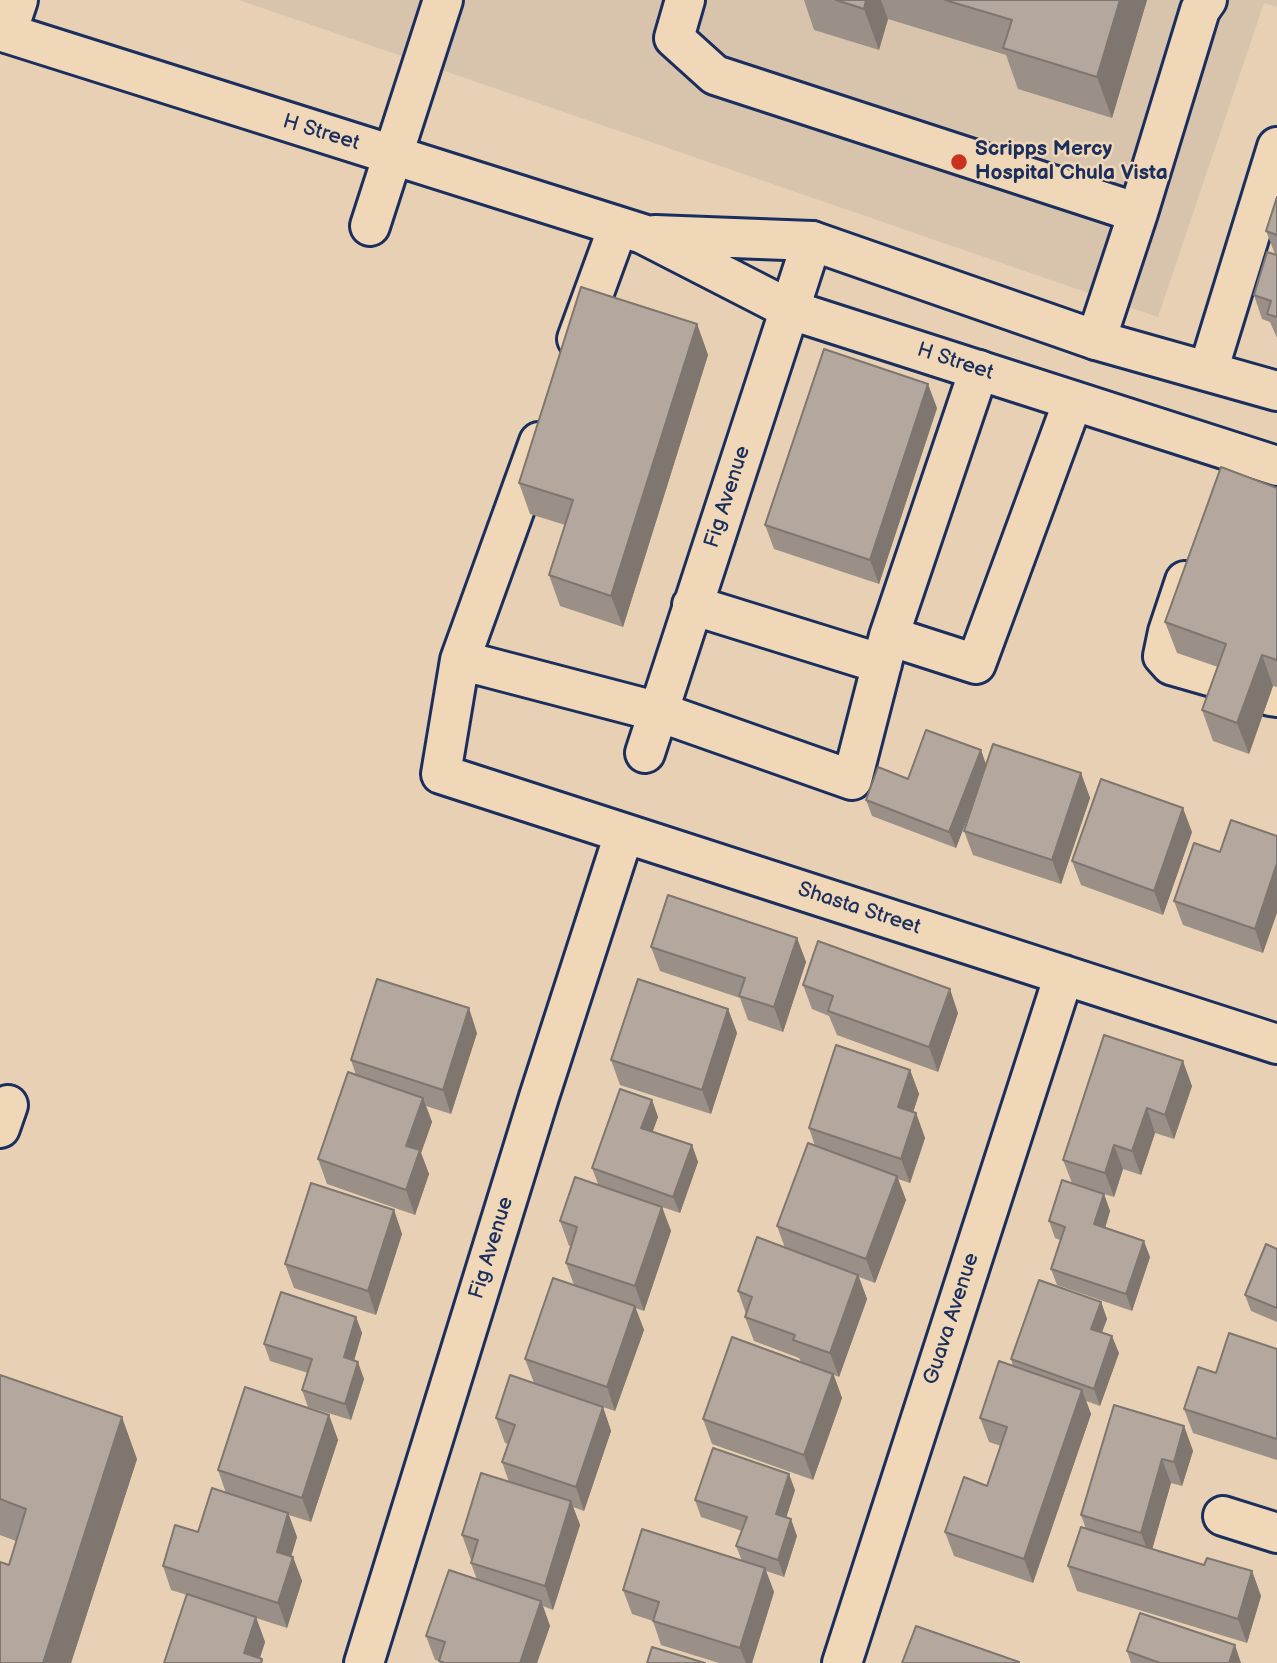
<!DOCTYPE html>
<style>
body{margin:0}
canvas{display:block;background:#e7d0b3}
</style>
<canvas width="1277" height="1663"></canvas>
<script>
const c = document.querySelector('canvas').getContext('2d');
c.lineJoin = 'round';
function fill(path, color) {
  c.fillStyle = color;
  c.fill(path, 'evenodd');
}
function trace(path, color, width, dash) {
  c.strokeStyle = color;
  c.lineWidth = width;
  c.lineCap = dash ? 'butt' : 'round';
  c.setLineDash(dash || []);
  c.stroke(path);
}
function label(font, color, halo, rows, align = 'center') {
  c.font = font + ' "Balsamiq Sans",sans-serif';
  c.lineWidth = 5;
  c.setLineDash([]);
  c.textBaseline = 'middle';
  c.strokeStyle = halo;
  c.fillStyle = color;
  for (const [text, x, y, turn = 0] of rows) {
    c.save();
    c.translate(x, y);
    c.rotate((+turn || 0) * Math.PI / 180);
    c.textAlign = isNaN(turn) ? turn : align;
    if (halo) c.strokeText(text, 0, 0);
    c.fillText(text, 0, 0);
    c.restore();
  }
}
const built = new Path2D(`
 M239 0H1277V7L1264 3 1158 317Z`);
const minor = new Path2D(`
 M685 0 674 38 715 75 1138 213 1096 340
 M7 33 18 0
 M1138 213 1200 10 1207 0
 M370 226 443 0
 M577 339 618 227
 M1208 371 1277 147
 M539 442 460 660 441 774 1277 1044
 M1185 581 1168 632 1163 656 1171 665 1234 683
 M692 605 882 664
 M889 636 979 370
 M460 660 659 712 852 780 889 636 976 664 1073 401
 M1270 696 1277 697
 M645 753 812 241
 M0 1128 8 1105
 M1223 1516 1277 1533
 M364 1663 539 1097 624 834
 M842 1663 1064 975`);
const major = new Path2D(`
 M0 31 643 234 791 310 1277 466
 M655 235 812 241 1096 340 1277 391`);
const wall = new Path2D(`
 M804 0H1147L1112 118 1018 89 1006 55 888 19 879 50 814 30Z
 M1277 197V338L1270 322 1262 319 1254 295 1275 254 1266 231Z
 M697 324 708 355 623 627 560 606 549 575 565 525 530 514 519 483Z
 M937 408 879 584 774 549 765 525Z
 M1277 488V687L1273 686 1249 754 1213 741 1202 710 1218 667 1177 653 1165 622Z
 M986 765 1081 773 1090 798 1061 884 973 855 964 831 976 794 956 848 872 816 866 800 908 779Z
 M1192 832 1163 915 1081 885 1072 861Z
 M1277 836 1263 953 1183 925 1174 901 1220 852Z
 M797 938 806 962 783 1032 748 1020 740 998 660 971 651 947Z
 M803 985 958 1013 938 1072 837 1035 829 1016 812 1009Z
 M728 1009 737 1033 711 1114 620 1085 611 1060Z
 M477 1033 451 1114 426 1106 432 1122 421 1153 429 1174 415 1215 327 1184 318 1159 356 1075 351 1060Z
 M1104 1035 1192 1086 1174 1139 1155 1133 1141 1175 1123 1169 1114 1197 1104 1194 1110 1211 1105 1228 1150 1257 1132 1311 1057 1285 1051 1269 1060 1240 1055 1238 1049 1221 1072 1183 1063 1160Z
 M910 1070 919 1094 913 1112 916 1113 925 1138 910 1183 898 1179 906 1200 875 1283 859 1277 867 1299 839 1377 834 1375 842 1398 813 1480 712 1444 703 1419 801 1362 799 1358 754 1341 745 1317 746 1314 738 1291 785 1248 777 1226 815 1146 809 1128Z
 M652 1100 658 1117 652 1132 692 1145 698 1162 680 1213 662 1207 671 1231 644 1311 635 1308 644 1330 615 1411 603 1407 611 1431 584 1511 573 1507 580 1525 553 1610 543 1606 550 1626 537 1663H440L439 1661 435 1660 426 1636 477 1580 471 1563 472 1560H471L462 1535 509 1482 502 1462 508 1444 505 1443 496 1418 534 1383 525 1359 574 1285 566 1263 571 1246H569L560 1221 598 1184 592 1168Z
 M394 1210 402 1234 376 1315 294 1288 285 1264Z
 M1277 1249V1322L1251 1311 1245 1295Z
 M1101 1302 1107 1319 1102 1332 1119 1353 1100 1406 1086 1401 1091 1414 1033 1583 954 1556 945 1532 987 1486 1001 1446 989 1442 980 1418 1013 1366 1011 1359Z
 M356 1317 362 1333 354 1361 364 1379 351 1420 308 1407 302 1390 308 1373 270 1361 264 1344Z
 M1277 1349V1460L1193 1433 1184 1409 1216 1373Z
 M0 1375 137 1459 71 1663H0L9 1565 16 1541 0 1535Z
 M329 1415 338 1440 311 1522 289 1515 297 1537 291 1557H293L302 1581 287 1628 256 1618 265 1642 260 1658 264 1663 187 1595 171 1590 163 1566 198 1532 226 1493 218 1470Z
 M1184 1426 1193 1451 1182 1486 1171 1483 1152 1549 1204 1565 1252 1571 1261 1596 1247 1643 1077 1591 1068 1566 1086 1529 1081 1515Z
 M795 1490 786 1517 797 1536 784 1577 766 1571 774 1592 752 1663H719L661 1645 653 1621 632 1614 623 1590 742 1561 736 1546 742 1531 701 1517 695 1500Z
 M1127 1651 1241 1662V1663H1131Z`);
const shadedWall = new Path2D(`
 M866 0H881L888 19 879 50 864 9Z
 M1120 0H1147L1112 118 1097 77Z
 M697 324 708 355 623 627 611 596Z
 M928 384 937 408 879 584 870 560Z
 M1262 655 1273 686 1249 754 1237 723Z
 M981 750 987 767 956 848 949 832Z
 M1081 773 1090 798 1061 884 1052 860Z
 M1183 808 1192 832 1163 915 1154 891Z
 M1277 863V913L1263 953 1255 929Z
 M797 938 806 962 783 1032 774 1007Z
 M950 989 958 1013 938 1072 929 1047Z
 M469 1008 477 1033 451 1114 443 1090Z
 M728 1009 737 1033 711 1114 702 1090Z
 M1183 1061 1192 1086 1174 1139 1165 1115Z
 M910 1070 919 1094 907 1131 898 1107Z
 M423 1098 432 1122 421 1153 429 1174 415 1215 406 1190V1146Z
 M652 1100 658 1117 648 1145 641 1128Z
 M1147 1108 1155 1133 1141 1175 1132 1151Z
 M916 1113 925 1138 910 1183 901 1159Z
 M692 1145 698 1162 680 1213 673 1197Z
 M1114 1145 1123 1169 1114 1197 1105 1173Z
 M897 1176 906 1200 875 1283 866 1259Z
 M1104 1194 1110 1211 1101 1241 1094 1224Z
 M662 1207 671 1231 644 1311 635 1286Z
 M394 1210 402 1234 376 1315 368 1291Z
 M1144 1241 1150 1257 1132 1311 1126 1294Z
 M858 1275 867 1299 839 1377 830 1353Z
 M1101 1302 1107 1319 1097 1345 1091 1329Z
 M635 1306 644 1330 615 1411 607 1387Z
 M356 1317 362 1333 350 1374 344 1357Z
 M1112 1336 1119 1353 1100 1406 1094 1389Z
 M358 1362 364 1379 351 1420 345 1404Z
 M833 1374 842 1398 813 1480 804 1455Z
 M1082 1390 1091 1414 1033 1583 1024 1559Z
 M603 1407 611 1431 584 1511 576 1487Z
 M329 1415 338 1440 311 1522 302 1498Z
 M122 1417 137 1459 71 1663H43Z
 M1184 1426 1193 1451 1182 1486 1174 1462Z
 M1162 1459 1171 1483 1150 1557 1141 1533Z
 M789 1474 795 1490 782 1531 776 1514Z
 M571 1501 580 1525 553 1610 545 1586Z
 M288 1513 297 1537 285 1576 277 1552Z
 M791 1519 797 1536 784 1577 778 1560Z
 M293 1557 302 1581 287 1628 278 1603Z
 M765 1568 774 1592 752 1663H746L740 1648Z
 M1252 1571 1261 1596 1247 1643 1238 1619Z
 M541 1601 550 1626 537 1663H520Z
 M256 1617 265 1642 258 1663 244 1653Z
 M1235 1645 1241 1663H1229Z`);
const building = new Path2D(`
 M836 0H866L864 9Z
 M945 0H1120L1097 77 1003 48 1012 20Z
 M1277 197V235L1266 231Z
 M1267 252 1277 255V317L1267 314 1271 301 1254 295Z
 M581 287 697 324 611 596 549 575 573 500 519 483Z
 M824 349 928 384 870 560 765 525Z
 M1221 467 1277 488V660L1262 655 1237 723 1202 710 1226 644 1165 622Z
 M926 730 981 750 949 832 866 800 878 767 908 779Z
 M993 744 1081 773 1052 860 964 831Z
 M1101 779 1183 808 1154 891 1072 861Z
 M1231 820 1277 836V863L1255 929 1174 901 1194 843 1220 852Z
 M668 895 797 938 774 1007 739 996 745 978 651 947Z
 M818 941 950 989 929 1047 828 1011 833 996 803 985Z
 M377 979 469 1008 443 1090 351 1060Z
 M638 979 728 1009 702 1090 611 1060Z
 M1104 1035 1183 1061 1165 1115 1147 1108 1132 1151 1114 1145 1105 1173 1063 1160Z
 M836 1045 910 1070 898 1107 916 1113 901 1159 809 1128Z
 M348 1072 423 1098 406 1146 420 1150 406 1190 318 1159Z
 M620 1089 652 1100 641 1128 692 1145 673 1197 592 1168Z
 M808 1143 897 1176 866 1259 777 1226Z
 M575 1177 662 1207 635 1286 566 1263 577 1227 560 1221Z
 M1062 1180 1104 1194 1094 1224 1144 1241 1126 1294 1051 1269 1065 1227 1049 1221Z
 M311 1183 394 1210 368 1291 285 1264Z
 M757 1237 858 1275 830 1353 793 1340 795 1335 745 1317 752 1297 738 1291Z
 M1266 1244 1277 1249V1308L1245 1295Z
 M553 1278 635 1306 607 1387 525 1359Z
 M1039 1280 1101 1302 1091 1329 1112 1336 1094 1389 1011 1359Z
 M281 1292 356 1317 344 1357 358 1362 345 1404 302 1390 312 1359 264 1344Z
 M1229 1333 1277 1349V1439L1184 1409 1198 1367 1216 1373Z
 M732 1337 833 1374 804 1455 703 1419Z
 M999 1361 1082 1390 1024 1559 945 1532 964 1477 987 1486 1007 1427 980 1418Z
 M0 1375 122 1417 43 1663H0V1562L9 1565 26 1509 0 1499Z
 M510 1375 603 1407 576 1487 502 1462 515 1425 496 1418Z
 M245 1387 329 1415 302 1498 218 1470Z
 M1114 1405 1184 1426 1174 1462 1162 1459 1141 1533 1081 1515Z
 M713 1448 789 1474 776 1514 791 1519 778 1560 736 1546 747 1517 695 1500Z
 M481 1473 571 1501 545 1586 471 1563 478 1540 462 1535Z
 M212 1488 288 1513 277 1552 293 1557 278 1603 163 1566 175 1525 198 1532Z
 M1081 1527 1204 1565 1207 1558 1252 1571 1238 1619 1068 1566Z
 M642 1529 765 1568 740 1648 653 1621 659 1602 623 1590Z
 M449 1570 541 1601 520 1663H445L439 1661 445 1642 426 1636Z
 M187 1594 256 1617 244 1653 262 1659 261 1663H164Z
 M1140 1613 1235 1645 1229 1663H1160L1127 1651Z
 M916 1626 1019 1662V1663H902Z
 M652 1647 705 1663H647Z`);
const markers = [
 [959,162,9,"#c8321e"]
];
const streetNames = [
 ["H Street",321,133,17],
 ["H Street",955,362,18],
 ["Fig Avenue",728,497,-72],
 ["Shasta Street",859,909,18],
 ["Fig Avenue",492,1248,-73],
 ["Guava Avenue",952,1319,-72]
];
const poiNames = [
 ["Scripps Mercy",975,150],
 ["Hospital Chula Vista",975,174]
];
fill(built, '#d8c4ad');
trace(minor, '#1b2f5e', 44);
trace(major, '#1b2f5e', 44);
trace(minor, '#efd7b7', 38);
trace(major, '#efd7b7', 38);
fill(wall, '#9b9088');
fill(shadedWall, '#7e766f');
fill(building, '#b4a89e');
trace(building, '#7e766f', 2);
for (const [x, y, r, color] of markers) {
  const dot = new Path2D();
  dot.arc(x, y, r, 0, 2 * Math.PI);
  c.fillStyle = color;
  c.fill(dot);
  trace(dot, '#efd7b7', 2.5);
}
label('21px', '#1b2f5e', '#efd7b7', streetNames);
label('bold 21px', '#1b2f5e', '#efd7b7', poiNames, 'left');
</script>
